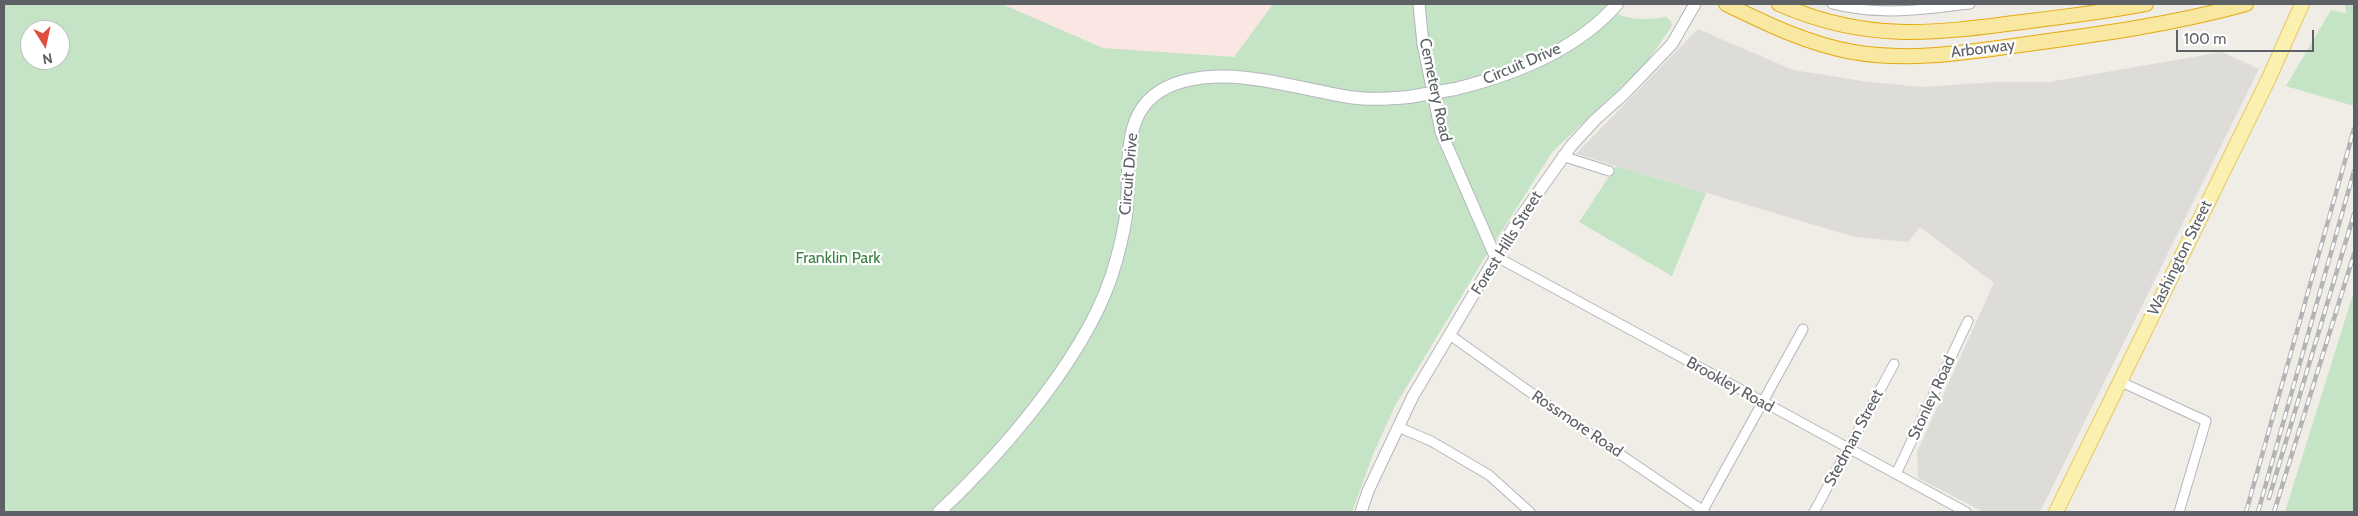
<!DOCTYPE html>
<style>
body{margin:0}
#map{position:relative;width:2358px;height:516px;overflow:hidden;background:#efede6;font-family:Cabin,sans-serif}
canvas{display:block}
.frame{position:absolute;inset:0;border:5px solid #5d6065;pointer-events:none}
.north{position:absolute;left:20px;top:20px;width:50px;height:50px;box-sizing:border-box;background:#fff;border:1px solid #bebfc1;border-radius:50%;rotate:170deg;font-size:14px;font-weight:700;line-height:20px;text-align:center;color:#5d6065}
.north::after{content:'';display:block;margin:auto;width:18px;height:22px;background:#de4e3c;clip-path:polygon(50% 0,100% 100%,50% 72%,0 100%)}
.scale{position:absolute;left:2176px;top:30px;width:138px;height:22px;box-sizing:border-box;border:2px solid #5d6065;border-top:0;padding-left:6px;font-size:15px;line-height:18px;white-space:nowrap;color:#5d6065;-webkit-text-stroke:4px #fff;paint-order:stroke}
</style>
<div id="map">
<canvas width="2358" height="516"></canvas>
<div class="frame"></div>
<div class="north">N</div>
<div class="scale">100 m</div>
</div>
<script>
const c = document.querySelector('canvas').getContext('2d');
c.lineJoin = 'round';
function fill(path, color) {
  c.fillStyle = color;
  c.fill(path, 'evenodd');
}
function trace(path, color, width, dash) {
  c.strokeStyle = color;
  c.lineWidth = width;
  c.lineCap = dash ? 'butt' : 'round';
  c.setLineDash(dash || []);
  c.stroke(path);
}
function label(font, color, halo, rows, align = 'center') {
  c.font = font + ' Cabin,sans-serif';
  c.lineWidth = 4.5;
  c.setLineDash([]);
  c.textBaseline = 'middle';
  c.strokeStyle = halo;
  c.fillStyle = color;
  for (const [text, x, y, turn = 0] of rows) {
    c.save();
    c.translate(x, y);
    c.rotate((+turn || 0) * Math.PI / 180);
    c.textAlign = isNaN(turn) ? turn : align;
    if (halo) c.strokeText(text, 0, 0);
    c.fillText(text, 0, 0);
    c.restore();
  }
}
const industrial = new Path2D(`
 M1698 29 1793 70 1869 82 1922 87 1995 82H2049L2222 52 2259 69 2040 512H1984L1918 478 1917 452 1994 283 1920 227 1908 242 1855 237 1576 154Z`);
const medical = new Path2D(`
 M1002 4H1273L1234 57 1103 48Z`);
const green = new Path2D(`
 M4 4H1002L1103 48 1234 57 1273 4H1606C1618 22 1647 20 1666 17L1671 21 1672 26 1645 65 1553 151 1482 262 1395 406 1374 452 1352 512H4ZM30 30H60V60H30Z
 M2345 4H2354V106L2286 86 2331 10 2346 13Z
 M1616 166 1706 193 1672 276 1579 222Z
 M2354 291V512H2285Z`);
const minor = new Path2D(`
 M1832 4C1879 16 1923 10 1970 4
 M1562 156 1609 171
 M1495 256 1966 512
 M1450 335 1555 410 1705 512
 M2119 381 2206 421 2179 512
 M1398 427 1431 441 1489 475 1530 512
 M1896 474 1968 321
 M1702 512 1803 329
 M1814 512 1894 364`);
const tertiary = new Path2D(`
 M1419 4 1423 44 1441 132 1495 256
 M1361 512 1368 491 1413 396 1513 228 1571 146 1595 120 1625 93 1672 44 1695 4`);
const secondary = new Path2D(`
 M1455 89C1513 75 1577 50 1617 4
 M939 512C1004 451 1093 349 1116 261 1121 243 1126 224 1127 205 1130 153 1120 98 1184 81 1237 67 1297 89 1349 97 1369 100 1389 99 1409 97`);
const primary = new Path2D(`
 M2056 512 2269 78 2302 4`);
const trunk = new Path2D(`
 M1726 4C1767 24 1808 44 1853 52 1911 62 1969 52 2027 44 2101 34 2174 24 2246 4
 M1779 4C1865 42 1932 34 2022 22 2063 17 2105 12 2146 4`);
const rail = new Path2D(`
 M2269 498 2354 214
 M2246 512 2354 129
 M2258 512 2354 171
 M2274 512 2354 254`);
const secondaryBridge = new Path2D(`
 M1409 97 1455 89`);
const streetNames = [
 ["Arborway",1983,49,-7],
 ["Circuit Drive",1522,64,-23],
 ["Cemetery Road",1435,90,78],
 ["Circuit Drive",1129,174,-85],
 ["Forest Hills Street",1507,243,-58],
 ["Washington Street",2180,258,-64],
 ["Brookley Road",1730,385,29],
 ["Stonley Road",1932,398,-65],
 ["Rossmore Road",1577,424,34],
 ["Stedman Street",1854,438,-62]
];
const parkNames = [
 ["Franklin Park",838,258]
];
fill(industrial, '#dedcd8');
fill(medical, '#fae6e3');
fill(green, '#c4e4c5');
trace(minor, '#b3b5b9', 11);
trace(tertiary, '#b3b5b9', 13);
trace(secondary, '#b4b7bc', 14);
trace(primary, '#e9c865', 16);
trace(trunk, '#e6a90f', 16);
trace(minor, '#fff', 9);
trace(tertiary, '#fff', 11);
trace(secondary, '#fff', 12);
trace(primary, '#faf0af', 14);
trace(trunk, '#f8e8a2', 14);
trace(rail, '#b4b4b5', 4.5);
trace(rail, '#fff', 2.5, [8]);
trace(secondaryBridge, '#b4b7bc', 14, []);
trace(secondaryBridge, '#fff', 12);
label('16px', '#5d6065', '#fff', streetNames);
label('16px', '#3a8040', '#fff', parkNames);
</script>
